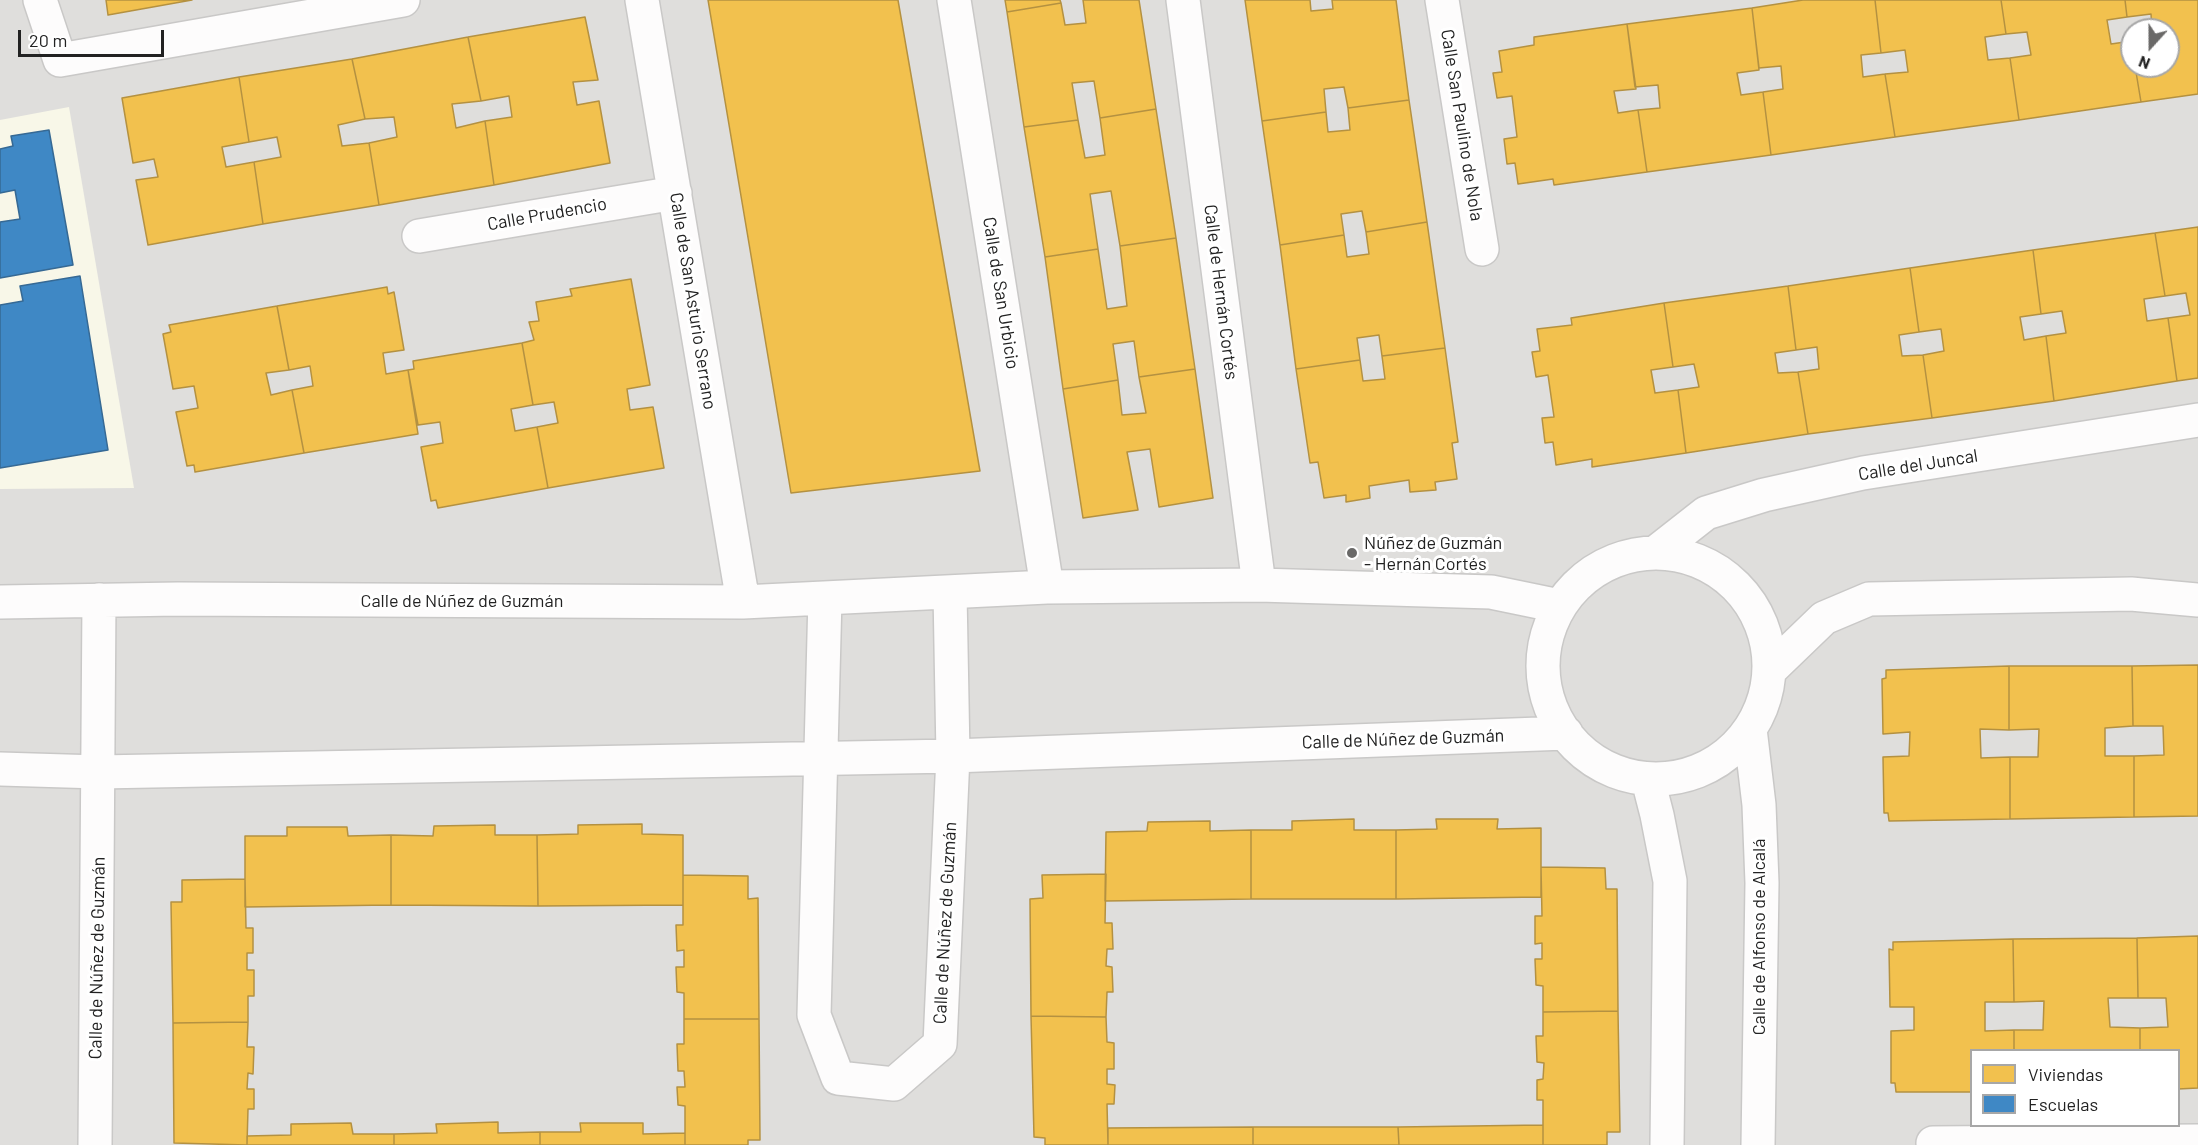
<!DOCTYPE html>
<meta charset="utf-8">
<style>
body{margin:0}
#map{position:relative;width:2198px;height:1145px;overflow:hidden;background:#f0eeeb;font-family:Barlow,sans-serif}
canvas{display:block}
.legend{position:absolute;left:1970px;top:1049px;width:210px;height:78px;box-sizing:border-box;background:#fff;border:2px solid #a7a7a7;margin:0;padding:8px 10px;list-style:none;font-size:18px;color:#222}
.legend li{display:flex;align-items:center;gap:12px;height:30px}
.legend b{width:30px;border:2px solid #a7a7a7}
.north{position:absolute;left:2120px;top:18px;width:60px;height:60px;box-sizing:border-box;background:#fff;border:2px solid #a7a7a7;border-radius:50%;rotate:201deg;font-size:16px;font-weight:700;line-height:24px;text-align:center;color:#222}
.north::after{content:'';display:block;margin:auto;width:21px;height:27px;background:#6a6968;clip-path:polygon(50% 0,100% 100%,50% 72%,0 100%)}
.scale{position:absolute;left:18px;top:30px;width:146px;height:27px;box-sizing:border-box;border:3px solid #222;border-top:0;padding-left:8px;font-size:18px;line-height:21px;white-space:nowrap;color:#222;-webkit-text-stroke:4px #fff;paint-order:stroke}
</style>
<div id="map">
<canvas width="2198" height="1145"></canvas>
<ul class="legend">
<li><b style="height:16px;background:#f2c14e"></b>Viviendas</li>
<li><b style="height:16px;background:#3f88c5"></b>Escuelas</li>
</ul>
<div class="north">N</div>
<div class="scale">20 m</div>
</div>
<script>
const c = document.querySelector('canvas').getContext('2d');
c.lineJoin = 'round';
function fill(path, color) {
  c.fillStyle = color;
  c.fill(path, 'evenodd');
}
function trace(path, color, width, dash) {
  c.strokeStyle = color;
  c.lineWidth = width;
  c.lineCap = dash ? 'butt' : 'round';
  c.setLineDash(dash || []);
  c.stroke(path);
}
function label(font, color, halo, rows, align = 'center') {
  c.font = font + ' Barlow,sans-serif';
  c.lineWidth = 6;
  c.setLineDash([]);
  c.textBaseline = 'middle';
  c.strokeStyle = halo;
  c.fillStyle = color;
  for (const [text, x, y, turn = 0] of rows) {
    c.save();
    c.translate(x, y);
    c.rotate((+turn || 0) * Math.PI / 180);
    c.textAlign = isNaN(turn) ? turn : align;
    if (halo) c.strokeText(text, 0, 0);
    c.fillText(text, 0, 0);
    c.restore();
  }
}
const residential = new Path2D(`
 M0 0H2198V1145H0ZM2132 30H2168V66H2132ZM1972 1050H2178V1126H1972Z`);
const education = new Path2D(`
 M69 107 134 488 0 489V120Z`);
const homes = new Path2D(`
 M106 0H192L108 15Z
 M708 0H898L980 471 791 493Z
 M1005 0H1060L1061 3 1007 12Z
 M1083 0H1139L1156 109 1100 118 1094 81 1072 83 1078 120 1024 127 1007 12 1061 3 1065 25 1086 23Z
 M1245 0H1310L1311 11 1333 9 1332 0H1396L1409 100 1348 108 1344 87 1324 89 1326 112 1262 121Z
 M1803 0H1875L1881 53 1861 55 1863 77 1885 74 1895 137 1771 155 1763 92 1783 89 1781 66 1759 68 1752 8Z
 M1875 0H2001L2006 34 1985 37 1988 60 2010 58 2019 120 1895 137 1885 74 1908 72 1905 50 1881 53Z
 M2001 0H2125L2127 17 2107 20 2111 44 2132 41V66H2135L2141 102 2019 120 2010 58 2031 55 2027 32 2006 34Z
 M2125 0H2198V94L2141 102 2135 66H2168V30H2152L2151 14 2127 17Z
 M1752 8 1759 70 1737 73 1741 95 1763 92 1771 155 1647 172 1638 110 1660 108 1658 85 1635 87 1627 24Z
 M585 17 598 80 573 82 577 105 599 101 610 163 494 185 485 121 512 117 509 96 481 101 468 37Z
 M1627 24 1636 89 1614 91 1618 113 1638 110 1647 172 1554 185 1553 179 1518 184 1515 163 1507 164 1504 139 1517 137 1512 96 1497 98 1493 73 1502 72 1499 51 1534 45V37Z
 M468 37 481 101 452 104 456 128 485 121 494 185 379 205 369 143 397 137 394 117 365 119 352 59Z
 M352 59 365 119 338 125 342 146 369 143 379 205 263 224 254 162 281 157 277 137 249 142 239 77Z
 M239 77 249 142 222 147 226 167 254 162 263 224 148 245 136 180 158 177 154 159 133 163 122 98Z
 M1409 100 1427 222 1366 232 1362 211 1341 214 1344 235 1280 245 1262 121 1326 112 1328 132 1350 130 1348 108Z
 M1156 109 1176 238 1120 246 1111 191 1090 194 1098 249 1045 257 1024 127 1078 120 1085 158 1105 155 1100 118Z
 M1427 222 1445 348 1382 356 1379 335 1357 338 1360 360 1296 369 1280 245 1344 235 1347 257 1369 254 1366 232Z
 M2198 227V378L2177 381 2168 318 2190 315 2186 293 2165 296 2155 233Z
 M2155 233 2165 296 2144 299 2147 321 2168 318 2177 381 2054 401 2046 336 2066 333 2062 311 2041 314 2033 250Z
 M1176 238 1195 369 1139 377 1134 341 1113 344 1118 380 1063 389 1045 257 1098 249 1107 309 1127 306 1120 246Z
 M2033 250 2041 314 2020 317 2024 340 2046 336 2054 401 1932 418 1923 355 1944 351 1941 329 1919 332 1910 268Z
 M1910 268 1919 332 1899 335 1902 356 1923 355 1932 418 1808 434 1798 372 1819 369 1817 347 1796 350 1788 286Z
 M631 279 650 385 627 389 630 410 653 407 664 468 548 488 537 427 558 423 554 402 533 405 522 343 534 340 529 322 539 321 536 302 572 296 570 289Z
 M1788 286 1796 350 1775 353 1778 373 1798 372 1808 434 1686 453 1678 390 1699 387 1694 364 1673 367 1664 303Z
 M387 287 388 294 394 292 404 350 383 353 386 374 408 370 418 434 304 453 292 390 313 386 310 366 289 370 277 306Z
 M1664 303 1673 367 1651 370 1655 393 1678 390 1686 453 1592 467V459L1556 465 1553 442 1545 443 1542 418 1554 417 1548 375 1536 377 1532 352 1540 351 1537 329 1572 325 1571 318Z
 M277 306 289 370 266 373 271 395 292 390 304 453 195 472 194 465 187 466 176 412 198 408 194 386 173 389 163 334 171 332 169 325Z
 M522 343 533 405 511 409 515 431 537 427 548 488 438 508 436 500 431 501 421 447 443 443 440 422 418 425 408 370 414 369 413 361Z
 M1445 348 1458 442 1452 443 1457 479 1435 482 1436 490 1410 492 1409 480 1369 486 1370 498 1346 502V495L1324 498 1318 462 1310 463 1296 369 1360 360 1363 381 1385 379 1382 356Z
 M1195 369 1213 498 1159 507 1150 449 1127 452 1138 510 1083 518 1063 389 1118 380 1122 415 1146 413 1139 377Z
 M2198 665V816L2134 817V756L2164 755 2163 726H2133L2132 666Z
 M2009 666V730L1980 729 1981 758 2010 757V819L1889 821 1888 813H1884L1883 757 1909 756 1910 732 1883 734 1882 679 1886 678V670Z
 M2009 666H2132L2133 726 2105 728V756H2134V817L2010 819V757H2038L2039 729 2009 730Z
 M1354 819V830H1396V899H1251V830H1292V821Z
 M1436 819H1498L1497 829 1541 828V897L1396 899V830L1437 829Z
 M1210 821V831L1251 830V899L1105 901 1106 832 1147 831 1148 822Z
 M642 824V834L683 835V905L538 906 537 835 578 834V825Z
 M495 825V835H537L538 906 391 905V835L433 836 434 826Z
 M287 827H347L348 836 391 835V905L245 907V836H287Z
 M1541 867 1605 868 1606 889H1617L1618 1011 1543 1012V986L1536 985 1535 959H1542V943L1535 944V916H1542Z
 M1106 874 1105 923H1112L1113 949H1107L1106 966 1112 967 1113 992H1107L1106 1017 1031 1016 1030 899 1043 898 1042 875Z
 M683 875 748 876V899L758 898 759 1019H684V993L677 992 676 967H684V950L677 951 676 925H683Z
 M245 879 246 928H253V953H247V970H254V996H248V1022L173 1023 171 902H182V880Z
 M2198 936V1088L2178 1089V1050H2140V1028L2168 1027 2166 998H2138L2137 938Z
 M2137 938 2138 998H2108L2110 1027 2140 1028V1050H2014V1030H2043L2044 1001 2014 1002 2013 939Z
 M2013 939 2014 1002H1985V1031L2014 1030V1050H1972V1092H1896L1895 1083H1891V1031L1914 1030V1007H1890L1889 949 1893 950V942Z
 M1618 1011 1620 1132H1607V1145H1543V1100H1537V1080L1543 1079 1544 1063 1537 1062 1536 1036H1543V1012Z
 M1031 1016 1106 1017 1107 1042 1114 1043V1069H1107V1084L1115 1085 1114 1104H1107L1108 1145H1045V1138L1034 1137Z
 M684 1019H759L760 1140H748V1145H685V1106L678 1105 677 1087H685L684 1071H678L677 1044H684Z
 M248 1022 247 1047H254L253 1074 248 1073 247 1089H254V1109H248L247 1145 174 1143 173 1023Z
 M498 1122V1133L540 1132V1145H394V1134L437 1133 436 1124Z
 M351 1123 353 1134H394V1145H247V1136L291 1135V1124Z
 M580 1123H643V1134L685 1133V1145H540V1132H581Z
 M1543 1125V1145H1399L1398 1127Z
 M1253 1127H1398L1399 1145H1253Z
 M1253 1127V1145H1108V1128Z`);
const schools = new Path2D(`
 M49 130 73 265 0 278V222L20 219 15 190 0 193V149L13 146 11 136Z
 M80 276 108 450 0 468V305L23 301 20 286Z`);
const minor = new Path2D(`
 M40 0 60 60 403 0
 M642 0 743 602
 M954 0 1047 587
 M1183 0 1259 585
 M1442 0 1482 249
 M419 236 675 193
 M1655 553 1706 513 1764 495 1863 473 2198 420
 M1543 666a113 113 0 1 1 226 0a113 113 0 1 1-226 0Z
 M825 598 814 1015 838 1078 894 1084 940 1044 953 756 950 592
 M0 602 178 599 743 602 1047 587 1259 585 1491 592 1559 606
 M1770 670 1824 618 1869 599 2131 594 2198 600
 M1750 729 1759 805 1762 883 1758 1145
 M0 769 99 772 953 756 1566 733
 M1648 780 1657 815 1670 881 1667 1145
 M1933 1143 2198 1141
 M95 1145 99 600`);
const markers = [
 [1352,553,6,"#6a6968"]
];
const streetNames = [
 ["Calle San Paulino de Nola",1462,125,81],
 ["Calle Prudencio",547,214,-10],
 ["Calle de Hernán Cortés",1221,292,83],
 ["Calle de San Urbicio",1001,293,81],
 ["Calle de San Asturio Serrano",693,301,81],
 ["Calle del Juncal",1918,465,-9],
 ["Calle de Núñez de Guzmán",462,601],
 ["Calle de Núñez de Guzmán",1403,739,-2],
 ["Calle de Núñez de Guzmán",945,923,-87],
 ["Calle de Alfonso de Alcalá",1759,937,-90],
 ["Calle de Núñez de Guzmán",97,958,-89]
];
const poiNames = [
 ["Núñez de Guzmán",1364,543],
 ["- Hernán Cortés",1364,564]
];
fill(residential, '#dfdedc');
fill(education, '#f8f7e8');
fill(homes, '#f2c14e');
trace(homes, '#b49141', 1.5);
fill(schools, '#3f88c5');
trace(schools, '#366994', 1.5);
trace(minor, '#c9c8c7', 36);
trace(minor, '#fdfcfc', 33);
for (const [x, y, r, color] of markers) {
  const dot = new Path2D();
  dot.arc(x, y, r, 0, 2 * Math.PI);
  c.fillStyle = color;
  c.fill(dot);
  trace(dot, '#fff', 2);
}
label('18px', '#222', '#fff', streetNames);
label('18px', '#222', '#fff', poiNames, 'left');
</script>
